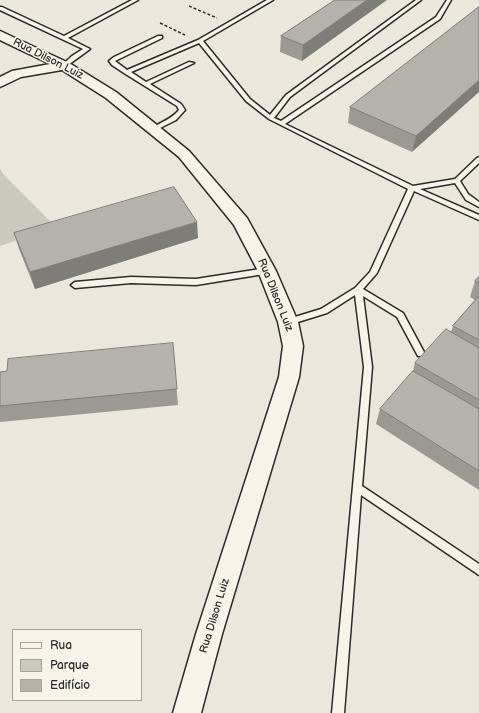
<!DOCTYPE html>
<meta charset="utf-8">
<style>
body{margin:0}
#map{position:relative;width:479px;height:713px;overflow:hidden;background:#ebe7dd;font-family:"Balsamiq Sans",sans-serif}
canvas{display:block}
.legend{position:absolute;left:12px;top:629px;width:130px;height:72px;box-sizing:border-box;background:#f7f3e8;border:1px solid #a5a39c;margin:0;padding:5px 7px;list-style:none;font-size:12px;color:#2b2b2b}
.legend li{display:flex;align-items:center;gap:8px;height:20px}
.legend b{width:20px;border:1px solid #a5a39c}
</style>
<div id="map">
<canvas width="479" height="713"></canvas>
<ul class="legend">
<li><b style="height:5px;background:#f7f3e8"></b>Rua</li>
<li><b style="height:11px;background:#cbc8bf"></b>Parque</li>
<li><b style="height:11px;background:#b5b2ab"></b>Edifício</li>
</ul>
</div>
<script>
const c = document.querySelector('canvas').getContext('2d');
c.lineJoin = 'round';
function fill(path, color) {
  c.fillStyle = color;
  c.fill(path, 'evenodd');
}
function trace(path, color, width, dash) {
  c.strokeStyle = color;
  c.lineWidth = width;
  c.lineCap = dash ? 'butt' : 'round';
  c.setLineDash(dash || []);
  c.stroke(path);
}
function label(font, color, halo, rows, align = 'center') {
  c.font = font + ' "Balsamiq Sans",sans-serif';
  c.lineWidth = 3;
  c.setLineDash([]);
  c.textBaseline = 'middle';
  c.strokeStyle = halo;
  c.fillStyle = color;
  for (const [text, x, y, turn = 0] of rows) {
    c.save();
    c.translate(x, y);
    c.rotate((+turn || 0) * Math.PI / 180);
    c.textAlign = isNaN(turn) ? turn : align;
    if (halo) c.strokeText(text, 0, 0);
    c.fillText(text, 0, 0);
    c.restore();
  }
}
const green = new Path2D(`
 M0 168 3 174 56 227 0 246Z`);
const path = new Path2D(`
 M189 6 217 18
 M160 23 185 35`);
const service = new Path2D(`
 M132 0H138L68 38 90 49 64 68 61 66 62 65 72 56 83 49 0 10V7H2L64 36Z
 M267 0H273L203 41 250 99 270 115 286 95 416 0H421L290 97 274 118 281 121 436 17 447 0H451L440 19 285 124 413 186 455 179 477 158 479 157V163L460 181 468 194 479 202V207L466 200 455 183 420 189 479 215V220L414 191 377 273 363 289 403 313 425 354 424 356H418L397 317 363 296 372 367 362 486 479 564V575L361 495 344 713H332L364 367 355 295 327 313 288 325 284 322 285 320 321 309 355 288 370 272 408 189 269 119 246 101 199 43 131 72 146 82 189 62 194 63 150 84 181 104 185 110 176 120 154 131 152 130V128C161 122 172 119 179 110L177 106 124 73 112 65 109 61 114 57 158 36H162V38L115 61 127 70 198 40Z
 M267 268 270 269 271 271 270 273 196 285 131 283 75 288 71 285 75 282 131 277 196 279Z`);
const tertiary = new Path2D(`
 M0 31 69 63 116 92 189 151 247 218 276 271 298 322 303 346 299 377 222 634 201 713H173L196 634 279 377 283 346 278 322 258 271 234 225 179 157 106 98 62 70 21 77 0 87V77L12 71 50 64 0 40Z`);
const wall = new Path2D(`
 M335 0 302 61 280 52 281 36Z
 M479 7 412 152 348 123 350 107Z
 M14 233 198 238 35 289 19 249Z
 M479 277V490L376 424 380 409 413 371 415 363 451 332 453 326 475 300 470 297 475 281Z
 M174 359 178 405 0 422V372Z`);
const shadedWall = new Path2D(`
 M367 0H387L302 61 303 45Z
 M479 80V92L412 152 416 136Z
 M197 222 198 238 35 289 30 272Z`);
const building = new Path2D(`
 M335 0H367L303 45 281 36Z
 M479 7V80L416 136 350 107Z
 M174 187 197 222 30 272 14 233Z
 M479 277V283L475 281Z
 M479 296V340L453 326Z
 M446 329 479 348V400L415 363Z
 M173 343 177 389 0 406V372L7 371 8 359Z
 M413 371 479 409V471L380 409Z`);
const streetNames = [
 ["Rua Dilson Luiz",48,59,27],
 ["Rua Dilson Luiz",275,295,68],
 ["Rua Dilson Luiz",215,616,-73]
];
fill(green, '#cbc8bf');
trace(service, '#2b2b2b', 3);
trace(tertiary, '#2b2b2b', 3);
trace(path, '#2b2b2b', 1.5, [3, 2]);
fill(service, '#f7f3e8');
fill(tertiary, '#f7f3e8');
fill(wall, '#9c9993');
fill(shadedWall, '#7f7d78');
fill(building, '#b5b2ab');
trace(building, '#7f7d78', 1);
label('11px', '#2b2b2b', '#f7f3e8', streetNames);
</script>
